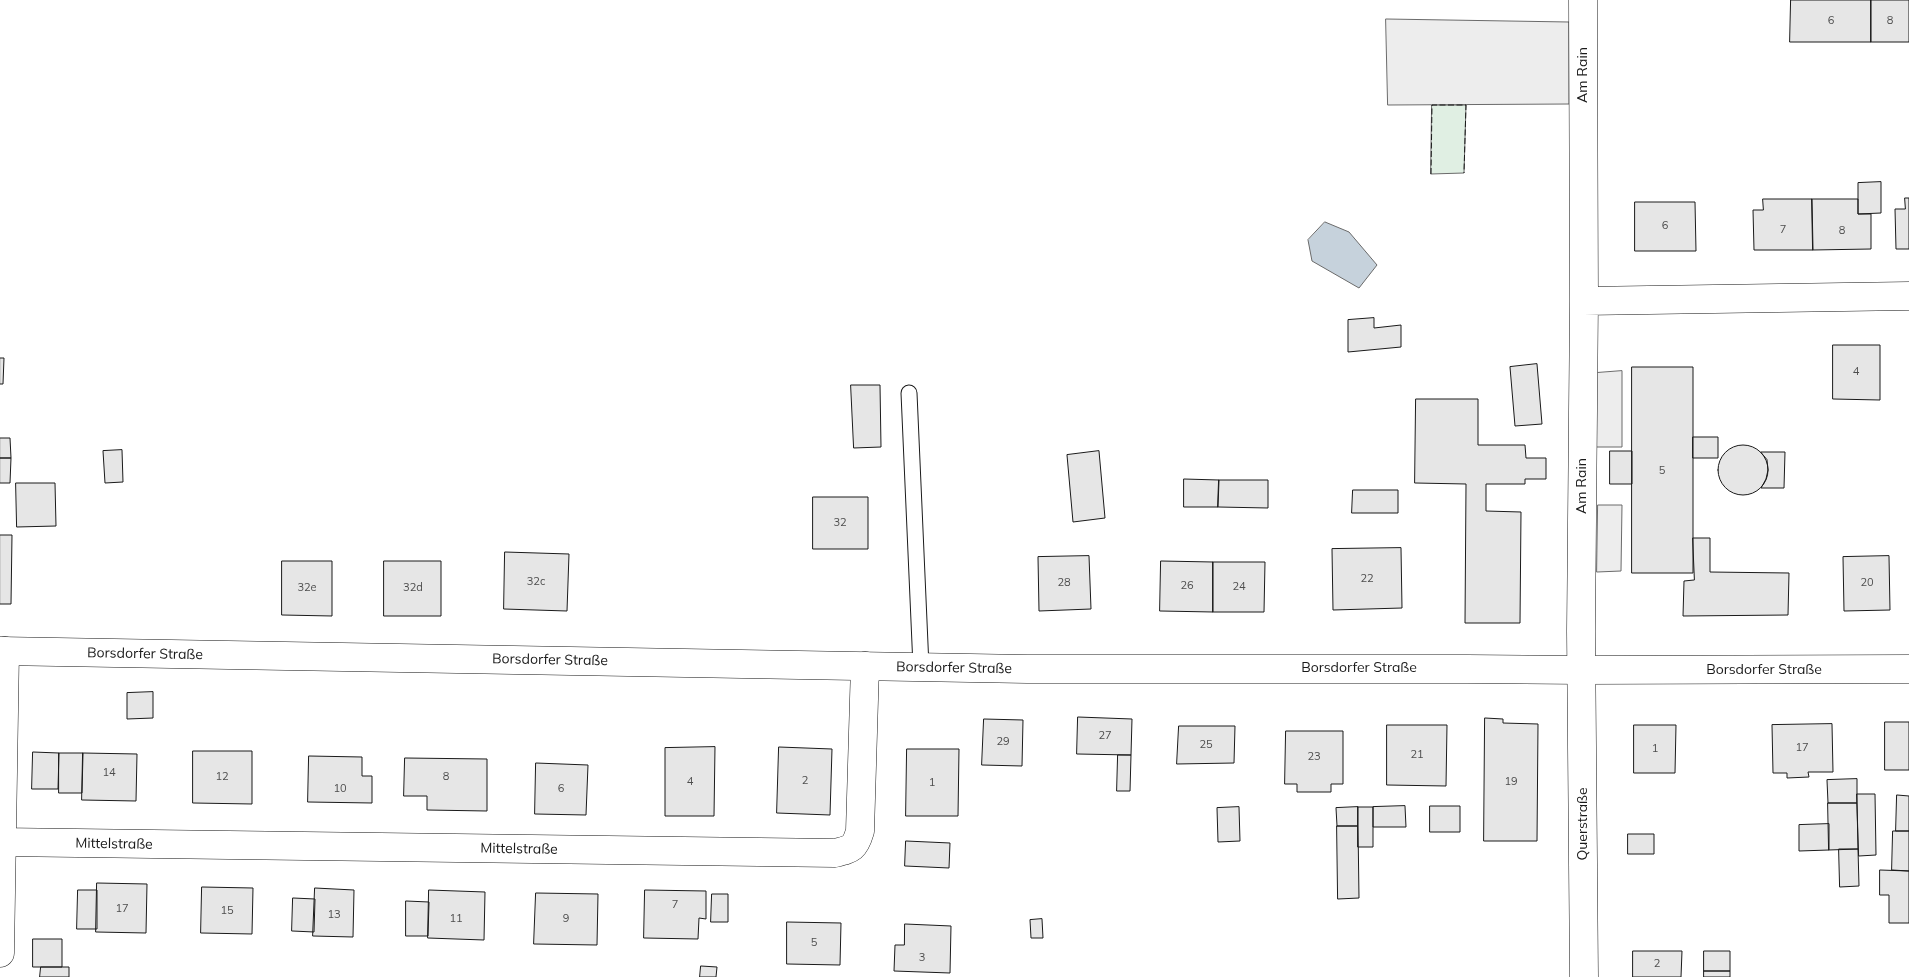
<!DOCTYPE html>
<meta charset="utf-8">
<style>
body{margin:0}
canvas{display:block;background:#fff}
</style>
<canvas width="1909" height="977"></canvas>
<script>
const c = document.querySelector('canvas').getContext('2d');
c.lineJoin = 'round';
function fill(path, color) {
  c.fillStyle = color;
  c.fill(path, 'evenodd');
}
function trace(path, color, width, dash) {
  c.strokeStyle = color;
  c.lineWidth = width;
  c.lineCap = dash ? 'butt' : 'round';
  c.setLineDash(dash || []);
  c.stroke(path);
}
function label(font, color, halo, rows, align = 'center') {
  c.font = font + ' Mulish,sans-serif';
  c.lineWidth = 4;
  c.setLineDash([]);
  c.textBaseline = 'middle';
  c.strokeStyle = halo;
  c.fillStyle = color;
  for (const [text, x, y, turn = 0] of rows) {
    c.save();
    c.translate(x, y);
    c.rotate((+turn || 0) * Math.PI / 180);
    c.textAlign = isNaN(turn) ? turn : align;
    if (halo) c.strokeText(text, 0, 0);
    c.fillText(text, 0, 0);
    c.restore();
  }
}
const green = new Path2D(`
 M1432 105H1466L1464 173 1431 174Z`);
const parking = new Path2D(`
 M1386 19 1569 22V104L1388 105Z
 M1622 371V447H1596V373Z
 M1598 505H1622L1621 571 1597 572Z`);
const water = new Path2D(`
 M1325 222 1349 232 1377 265 1359 288 1312 261 1308 240Z`);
const building = new Path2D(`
 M1791 0H1871V42H1790Z
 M1871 0H1909V42H1871Z
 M1881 182V213L1858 214V183Z
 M1905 198H1909V249H1896L1895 209H1905Z
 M1763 199H1812L1813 250H1754L1753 210H1763Z
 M1812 199H1858V214H1871V249L1813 250Z
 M1635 202H1695L1696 251H1635Z
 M1374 318V328L1401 325V347L1348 352V320Z
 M1833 345H1880V400L1833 399Z
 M0 358H4L3 384H0Z
 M1537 364 1542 424 1515 426 1510 367Z
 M1632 367H1693V573H1632Z
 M851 385H880L881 447 854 448Z
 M1416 399H1478V445H1525L1526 458H1546V479H1525V484H1486V511L1521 512 1520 623H1465L1466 484 1415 483Z
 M1693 437H1718V458H1693Z
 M0 438H10L11 458H0Z
 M1718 470a25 25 0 1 1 50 0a25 25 0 1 1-50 0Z
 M122 450 123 482 105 483 103 451Z
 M1099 451 1105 518 1073 522 1067 455Z
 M1610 451H1632V484H1610Z
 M1761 452H1785L1784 488H1761L1766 479 1768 470 1767 460Z
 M0 458H11L10 483H0Z
 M1184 479 1219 480 1218 507H1184Z
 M1219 480H1268V508L1218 507Z
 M16 483H55L56 526 17 527Z
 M1353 490H1398V513H1352Z
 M813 497H868V549H813Z
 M0 535H12L11 604H0Z
 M1693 538H1710V572L1789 573 1788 615 1683 616 1684 581 1694 580Z
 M1401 548 1402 608 1333 610 1332 549Z
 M505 552 569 554 567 611 504 609Z
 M1089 556 1091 609 1039 611 1038 557Z
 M1889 556 1890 610 1844 611 1843 557Z
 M282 561H332V616L282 615Z
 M384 561H441V616H384Z
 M1161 561 1213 562V612L1160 611Z
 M1213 562H1265L1264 612H1213Z
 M153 692V718L127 719V693Z
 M1078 717 1132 719 1131 755 1077 754Z
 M1485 718 1503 719V723L1538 724 1537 841H1484Z
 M984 719 1023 720 1022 766 982 765Z
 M1885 722H1909V770H1885Z
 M1832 724 1833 772H1808L1809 777 1787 778V773H1773L1772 725Z
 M1387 725H1447L1446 786 1387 785Z
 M1634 725H1676L1675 773H1634Z
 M1179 726H1235L1234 763 1177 764Z
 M1286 731H1343V784H1331V792H1297V784H1285Z
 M715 747 714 816H665V748Z
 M779 747 832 749 830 815 777 813Z
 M907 749H959L958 816H906Z
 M193 751H252V804L193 803Z
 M33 752 59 753 58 789H32Z
 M59 753H83L82 793H59Z
 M83 753 137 754 136 801 82 800Z
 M1118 755H1131L1130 791H1117Z
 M309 756 362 757V776H372V803L308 802Z
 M405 758 487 759V811L427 810V796H404Z
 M536 763 588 765 586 815 535 814Z
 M1857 779V803H1828L1827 780Z
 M1857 794H1875L1876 855 1859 856Z
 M1897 795 1909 796V831H1896Z
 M1828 803H1857L1858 849 1829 850Z
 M1405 806 1406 827H1373V807Z
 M1430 806H1460V832H1430Z
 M1239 807 1240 841 1218 842 1217 808Z
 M1358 807V826H1337L1336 808Z
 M1358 807H1373V847H1358Z
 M1829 824V850L1799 851V825Z
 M1337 826H1358L1359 898 1338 899Z
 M1893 831H1909V871L1892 870Z
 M1628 834H1654V854H1628Z
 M906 841 950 843 949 868 905 866Z
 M1839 849H1858L1859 886 1840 887Z
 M1880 870 1909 871V923H1889V895H1880Z
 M97 883 147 884 146 933 96 932Z
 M202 887 253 888 252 934 201 933Z
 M315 888 354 890 353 937 313 936Z
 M78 890H97V929H77Z
 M429 890 485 892 484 940 428 938Z
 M645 890 706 891V919L699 918 698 939 644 938Z
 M536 893 598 894 597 945 534 944Z
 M712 894H728V922H711Z
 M293 898 315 899 314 932 292 931Z
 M406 901 429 902 428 936H406Z
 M1042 919 1043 938H1031L1030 920Z
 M787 922 841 923 840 965 787 964Z
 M905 924 951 926 950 973 894 971 895 945H904Z
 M33 939H62V967H33Z
 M1633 951H1682L1681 977H1633Z
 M1704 951H1730V971H1704Z
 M701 966 717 967 716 977H700Z
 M41 967H69V977H40Z
 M1704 971H1730V977H1704Z`);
const service = new Path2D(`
 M909 393 921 667`);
const minor = new Path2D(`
 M1583 0 1584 301 1581 631 1584 977
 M1584 301 1909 296
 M1 842 835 853C852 849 855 848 860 831L865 666
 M0 953 5 651`);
const tertiary = new Path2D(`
 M0 651 1027 669H1467L1582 670 1909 669`);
const fence = new Path2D(`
 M1431 174 1432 105H1466L1464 173`);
const numberNames = [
 ["6",1831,21],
 ["8",1890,21],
 ["6",1665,226],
 ["7",1783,230],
 ["8",1842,231],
 ["4",1856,372],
 ["5",1662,471],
 ["32",840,523],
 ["22",1367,579],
 ["32c",536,582],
 ["28",1064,583],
 ["20",1867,583],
 ["26",1187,586],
 ["24",1239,587],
 ["32e",307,588],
 ["32d",413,588],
 ["27",1105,736],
 ["29",1003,742],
 ["25",1206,745],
 ["17",1802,748],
 ["1",1655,749],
 ["21",1417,755],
 ["23",1314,757],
 ["14",109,773],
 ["12",222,777],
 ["8",446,777],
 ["2",805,781],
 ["4",690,782],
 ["19",1511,782],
 ["1",932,783],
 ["10",340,789],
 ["6",561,789],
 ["7",675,905],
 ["17",122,909],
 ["15",227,911],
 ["13",334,915],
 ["11",456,919],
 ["9",566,919],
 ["5",814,943],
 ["3",922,958],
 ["2",1657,964]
];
const streetNames = [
 ["Am Rain",1583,75,-90],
 ["Am Rain",1582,486,-90],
 ["Borsdorfer Straße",145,654,1],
 ["Borsdorfer Straße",550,660,1],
 ["Borsdorfer Straße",954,668,1],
 ["Borsdorfer Straße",1359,668],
 ["Borsdorfer Straße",1764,670],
 ["Querstraße",1583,824,-90],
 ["Mittelstraße",114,844,1],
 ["Mittelstraße",519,849,1]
];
fill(green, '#e0efe3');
trace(green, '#6a6a6a', 1);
fill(parking, '#ededed');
trace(parking, '#6a6a6a', 1);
fill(water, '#c6d2dc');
trace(water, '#6a6a6a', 1);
fill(building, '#e6e6e6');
trace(building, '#1a1a1a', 1);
trace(service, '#1a1a1a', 17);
trace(minor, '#1a1a1a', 29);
trace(tertiary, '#1a1a1a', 29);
trace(service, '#fff', 15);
trace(minor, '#fff', 28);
trace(tertiary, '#fff', 28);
trace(fence, '#1a1a1a', 1, [6, 2.5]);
label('11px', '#4d4d4d', null, numberNames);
label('14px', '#1a1a1a', '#fff', streetNames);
</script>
